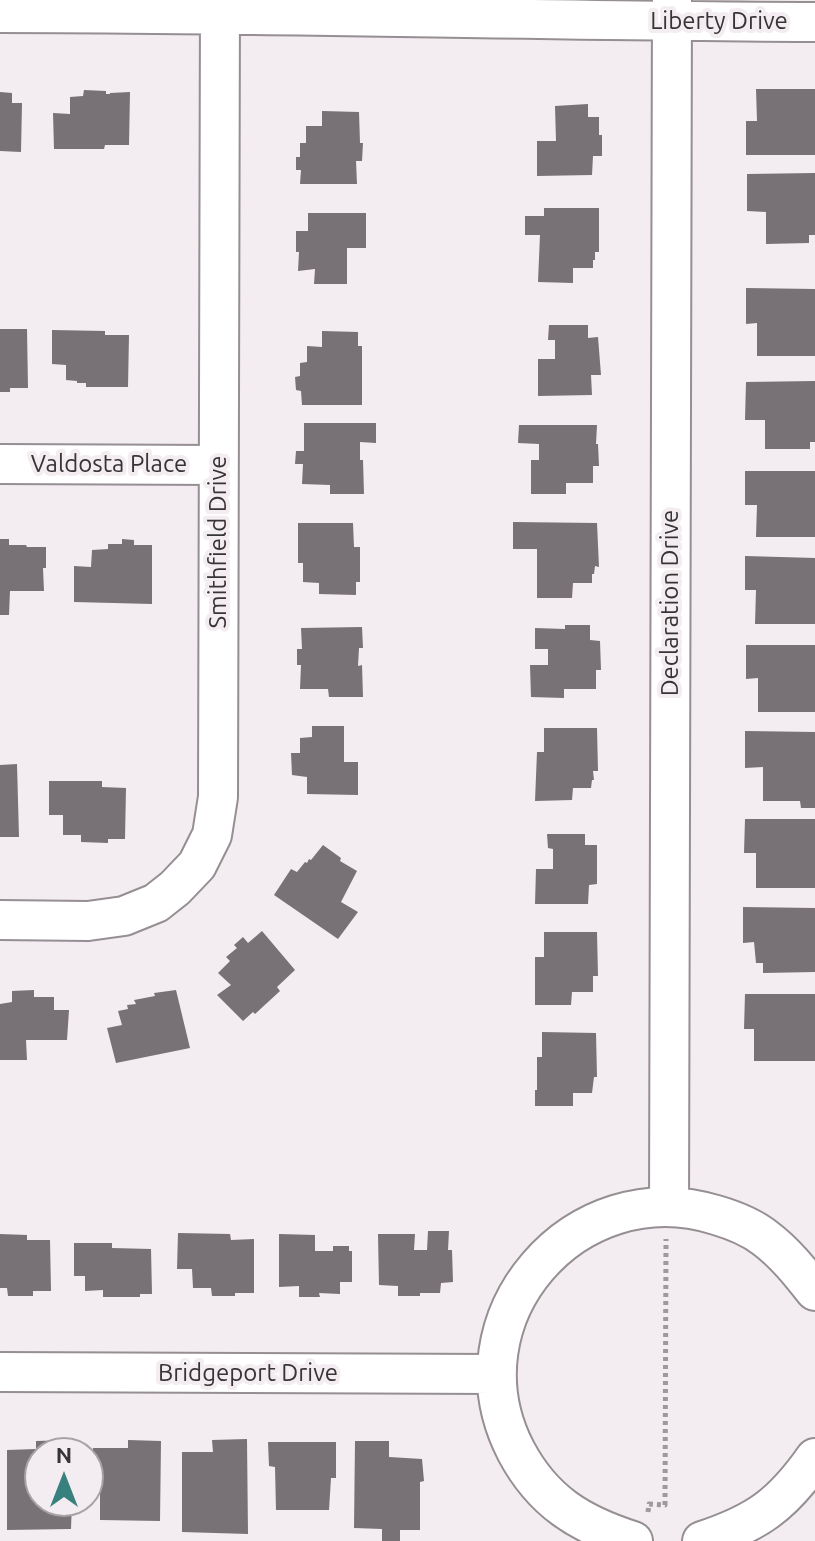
<!DOCTYPE html>
<style>
body{margin:0}
#map{position:relative;width:815px;height:1541px;overflow:hidden;background:#f3ecf0;font-family:Ubuntu,sans-serif}
canvas{display:block}
.north{position:absolute;left:24px;top:1437px;width:80px;height:80px;box-sizing:border-box;background:#f3ecf0;border:2px solid #a8a2a6;border-radius:50%;rotate:0deg;font-size:22px;font-weight:700;line-height:32px;text-align:center;color:#373436}
.north::after{content:'';display:block;margin:auto;width:28px;height:36px;background:#38807e;clip-path:polygon(50% 0,100% 100%,50% 72%,0 100%)}
</style>
<div id="map">
<canvas width="815" height="1541"></canvas>
<div class="north">N</div>
</div>
<script>
const c = document.querySelector('canvas').getContext('2d');
c.lineJoin = 'round';
function fill(path, color) {
  c.fillStyle = color;
  c.fill(path, 'evenodd');
}
function trace(path, color, width, dash) {
  c.strokeStyle = color;
  c.lineWidth = width;
  c.lineCap = dash ? 'butt' : 'round';
  c.setLineDash(dash || []);
  c.stroke(path);
}
function label(font, color, halo, rows, align = 'center') {
  c.font = font + ' Ubuntu,sans-serif';
  c.lineWidth = 8;
  c.setLineDash([]);
  c.textBaseline = 'middle';
  c.strokeStyle = halo;
  c.fillStyle = color;
  for (const [text, x, y, turn = 0] of rows) {
    c.save();
    c.translate(x, y);
    c.rotate((+turn || 0) * Math.PI / 180);
    c.textAlign = isNaN(turn) ? turn : align;
    if (halo) c.strokeText(text, 0, 0);
    c.fillText(text, 0, 0);
    c.restore();
  }
}
const building = new Path2D(`
 M756 89H815V155H746V121H757Z
 M84 90 106 91V94H110V93L130 92 129 145H105L104 149H54L53 113 70 114V97L83 96Z
 M0 92 12 93V103H22L21 152 0 151Z
 M588 104V117H599V135H602V156H593L592 175 537 176V141H556L555 106Z
 M322 111 359 112 360 143H363L362 161H356L357 184H300L301 170H296V157H300V143H306V126H322Z
 M815 173V235H809V243L766 244V212L747 211V174Z
 M544 208H599V252H595V260H593V268H573V283L538 282 540 235H525V216H544Z
 M308 213H366V248H347V284H314L315 269 298 271 299 252H296V231H308Z
 M746 288 815 289V356H757V323L746 324Z
 M549 325H588V338L598 337 601 375H591L592 395 538 396V359H555V340H548Z
 M0 329H27L28 388H10V392H0Z
 M52 330 105 331V335H129L128 387H86V383H77V381L66 380V365L52 364Z
 M322 331 358 332V346H362V405H302L301 391 296 390 295 377 300 376V363L307 362V346L322 347Z
 M815 381V442H810V449H765V420H745L746 382Z
 M304 423H376V443L360 442V460H363L364 494H330V485L302 484 303 464H295L296 451H304Z
 M519 425H597L596 444H598L599 466H593V483H566V494H531V460H539V444L518 443Z
 M745 471H815V537H756L757 505H745Z
 M513 522 597 523 599 567 595 566 594 574H592V583H573L572 598H537V549H513Z
 M298 523H353L354 547H360V582H356V595L319 594V583L303 582V563H298Z
 M0 539H9V545H26L27 547H46V568H43L44 591H10L9 615H0Z
 M122 539 134 540V545H152V604L74 602V566L91 567 92 550 108 549V544H122Z
 M745 556 815 558V624H755L756 590H745Z
 M565 625H590V640L600 641 601 670H596V689H564V698L531 697 530 665H548V649H535V628L565 629Z
 M362 627 363 648H359L358 666 362 665 363 697H329L328 689H300L301 665H297V649H302L301 628Z
 M746 645H815V712H758V678L746 679Z
 M312 726H344V762H358V795L307 794V777L292 775 291 753H300V738L312 737Z
 M544 728H597L598 771H593L594 780H592L591 788H573L572 800 535 801 537 752H544Z
 M745 731 815 732V808H801L800 801H763V767L745 768Z
 M17 764 19 837H0V765Z
 M49 781H102V787L126 788 125 839H108V843L81 842V835H63V815H49Z
 M745 819H815V888H756V853H744Z
 M547 834H585V845H597V884L589 885 588 904H535L536 869H553V849L548 848Z
 M323 845 341 858 340 861 357 871 341 902 358 912 338 939 274 895 291 869 297 872 305 862 307 863 309 859 311 860Z
 M743 907 815 908V972L763 973V963H756L754 942 743 943Z
 M262 931 295 970 277 987 280 991 255 1014 253 1012 243 1021 217 995 231 985 218 973 230 961 226 957 237 948 234 945 243 937 248 943Z
 M544 932H597L598 976H593V992H572L571 1005H535V957H544Z
 M34 990V997H54V1010H69L67 1040H26L27 1060H0V1004L12 1002V991Z
 M176 990 190 1048 116 1063 107 1028 122 1025 118 1011 128 1009 127 1005 136 1004 134 1000 155 996 154 993Z
 M745 994H815V1061H754V1029H744Z
 M542 1032 596 1033 597 1077H594L592 1093H573V1106H535V1090H537V1057H542Z
 M428 1231H449L448 1250H452L453 1282 441 1283 440 1293H420V1296H398V1286L379 1285 378 1234H415L414 1250H427Z
 M178 1233 230 1234 231 1240 254 1239V1293H235V1296H212L211 1288H193L192 1269H177Z
 M0 1234 27 1235V1240H50L51 1291H33V1296H8L7 1288H0Z
 M279 1234 315 1235V1251H333V1246H349V1251H352V1282H340V1294L319 1293 320 1297H299V1286L279 1287Z
 M74 1243H112V1248L151 1249 152 1294H140V1297H103V1290L85 1291V1276H74Z
 M247 1439 248 1534 182 1532V1452H213L212 1440Z
 M72 1440V1453H40V1501H72L71 1529 7 1530V1450L36 1449V1441Z
 M128 1440 161 1441 160 1521 100 1520V1470L92 1469 93 1448H128Z
 M355 1441H389V1457L422 1459 424 1481 420 1482V1530H400V1541H382V1529L354 1528Z
 M268 1442H336V1478H331L329 1510H276L275 1467 269 1466Z`);
const path = new Path2D(`
 M648 1512 649 1504 665 1505 666 1239`);
const minor = new Path2D(`
 M0 13C272 13 543 21 815 22
 M0 464 218 465
 M0 920 88 921 124 916 156 903 175 888 197 865 212 835 218 797 220 0
 M669 1207 672 0
 M0 1372 495 1374
 M633 1541C580 1524 543 1502 516 1451 447 1318 576 1171 716 1215 733 1220 751 1227 765 1238 785 1253 800 1272 815 1291
 M702 1541C757 1523 782 1505 815 1458`);
const streetNames = [
 ["Liberty Drive",719,21],
 ["Valdosta Place",109,464],
 ["Smithfield Drive",218,542,-90],
 ["Declaration Drive",670,603,-90],
 ["Bridgeport Drive",248,1373]
];
fill(building, '#787175');
trace(minor, '#958e92', 42);
trace(path, '#9e999c', 5, [4, 4]);
trace(minor, '#fff', 38);
label('24px', '#373436', '#f3ecf0', streetNames);
</script>
